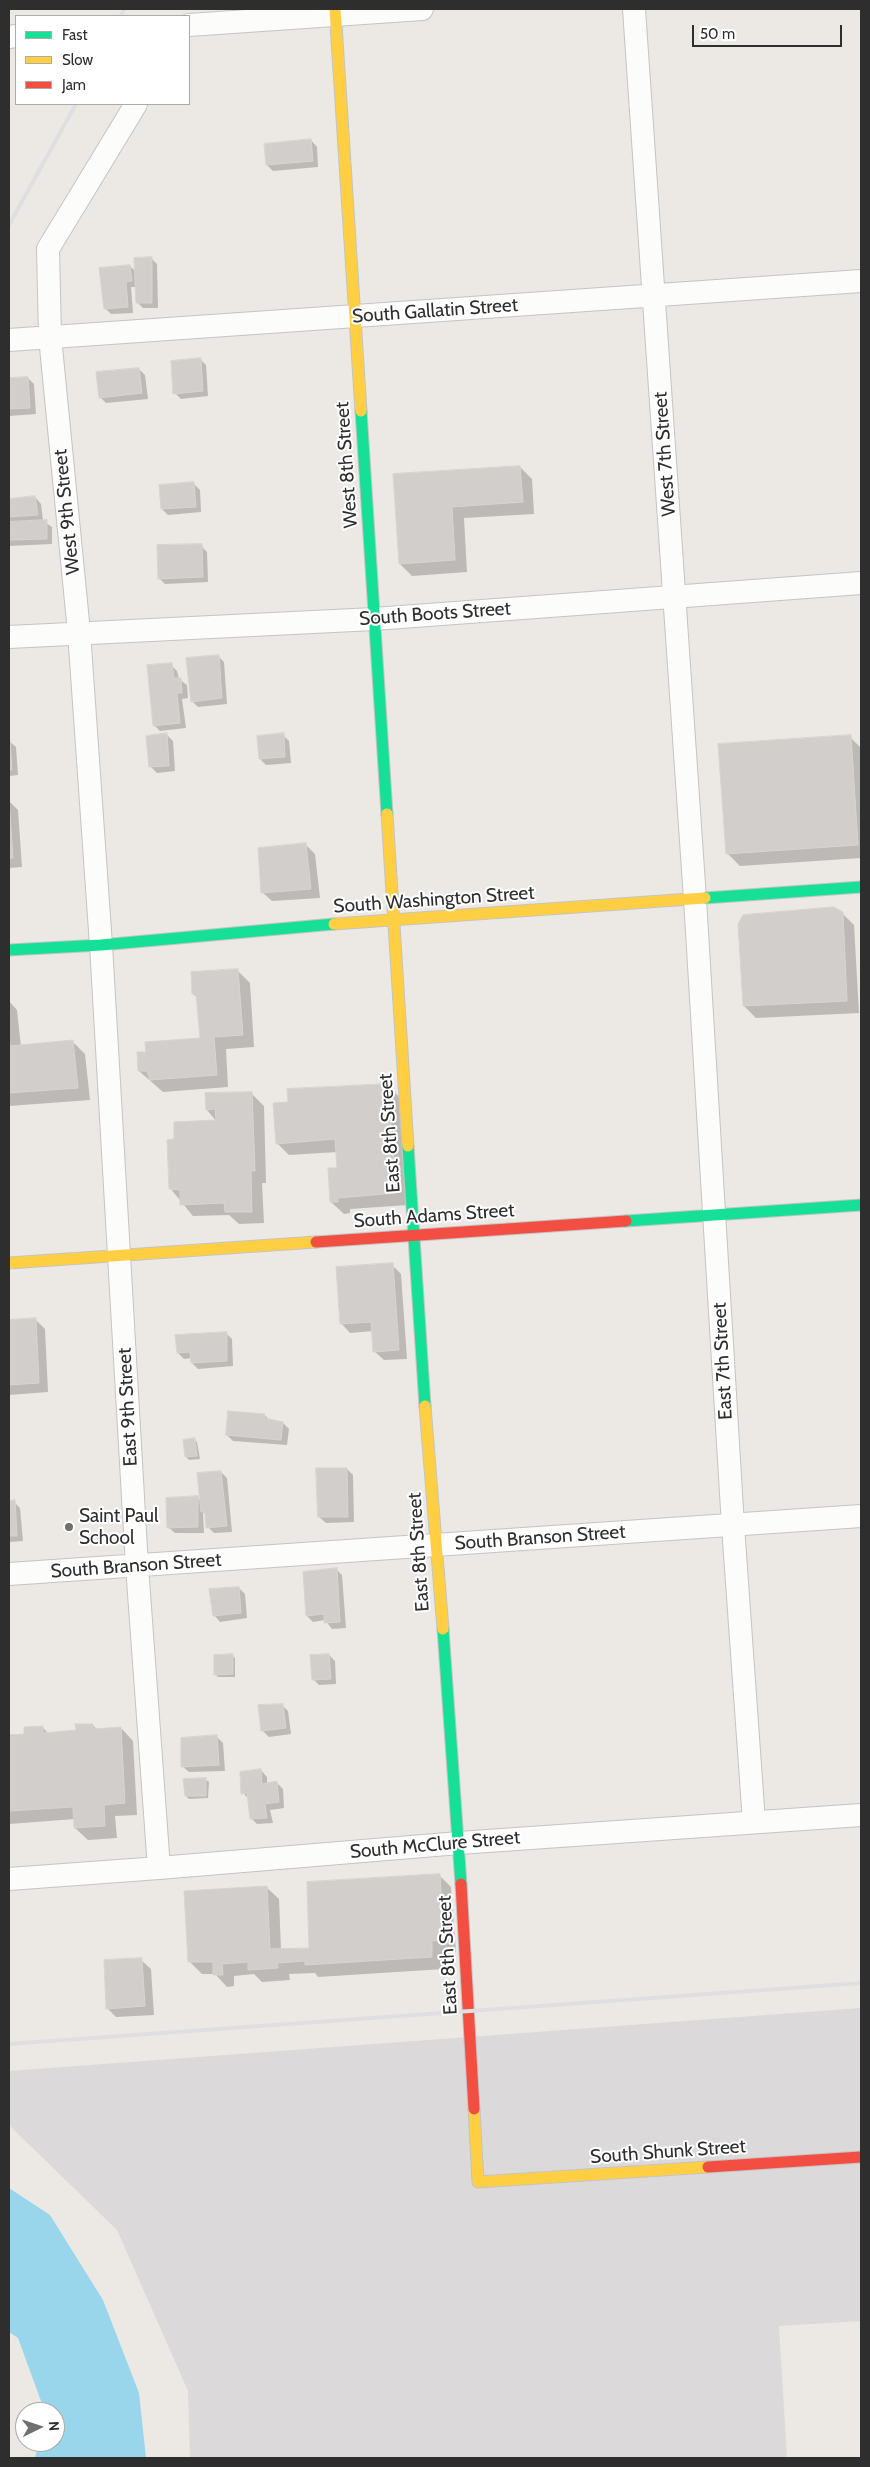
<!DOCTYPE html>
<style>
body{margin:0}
#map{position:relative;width:870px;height:2467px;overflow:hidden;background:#ece8e4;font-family:Cabin,sans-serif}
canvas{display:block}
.frame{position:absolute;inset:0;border:10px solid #2e2e2e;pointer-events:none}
.legend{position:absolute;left:15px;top:15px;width:175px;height:90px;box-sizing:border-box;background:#fff;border:1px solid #ababab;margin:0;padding:6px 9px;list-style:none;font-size:15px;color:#2e2e2e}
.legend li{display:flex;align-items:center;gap:10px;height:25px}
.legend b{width:25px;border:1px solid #ababab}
.north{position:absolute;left:15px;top:2402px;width:50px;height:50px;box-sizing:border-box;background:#fff;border:1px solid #ababab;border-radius:50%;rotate:86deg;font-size:14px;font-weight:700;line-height:20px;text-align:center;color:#2e2e2e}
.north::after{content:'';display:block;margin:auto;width:18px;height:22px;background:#706f6e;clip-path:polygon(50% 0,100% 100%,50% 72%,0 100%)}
.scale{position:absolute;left:692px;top:25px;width:150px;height:22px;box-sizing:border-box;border:2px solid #2e2e2e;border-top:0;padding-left:6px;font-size:15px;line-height:18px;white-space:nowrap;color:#2e2e2e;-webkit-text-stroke:4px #fff;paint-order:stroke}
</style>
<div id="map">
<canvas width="870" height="2467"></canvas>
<div class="frame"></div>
<ul class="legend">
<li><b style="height:6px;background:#16e098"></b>Fast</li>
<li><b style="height:6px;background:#ffcf43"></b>Slow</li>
<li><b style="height:6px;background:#f24e42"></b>Jam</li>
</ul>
<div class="north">N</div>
<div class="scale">50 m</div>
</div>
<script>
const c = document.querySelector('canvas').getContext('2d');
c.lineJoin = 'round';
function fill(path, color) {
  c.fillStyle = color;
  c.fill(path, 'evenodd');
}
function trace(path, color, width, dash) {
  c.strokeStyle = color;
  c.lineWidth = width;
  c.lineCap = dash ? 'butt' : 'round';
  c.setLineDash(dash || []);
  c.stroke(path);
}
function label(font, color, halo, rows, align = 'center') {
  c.font = font + ' Cabin,sans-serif';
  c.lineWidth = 4;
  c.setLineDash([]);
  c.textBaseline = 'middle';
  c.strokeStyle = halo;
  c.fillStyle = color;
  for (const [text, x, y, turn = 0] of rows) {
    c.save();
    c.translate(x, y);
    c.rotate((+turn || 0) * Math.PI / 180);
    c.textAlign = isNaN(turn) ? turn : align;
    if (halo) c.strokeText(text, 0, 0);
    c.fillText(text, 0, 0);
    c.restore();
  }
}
const industrial = new Path2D(`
 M861 2008V2321L779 2326 787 2458H190L188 2391 117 2230 9 2125V2071Z`);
const water = new Path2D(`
 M9 2188 50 2215 103 2300 139 2393 146 2458H35L39 2442H55V2412H45L18 2338 9 2332Z`);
const shadow = new Path2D(`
 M311 140 317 147 318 167 273 171 267 165Z
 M151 258 157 264 158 308H143L137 302 136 287H131L133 313 111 314 105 308 130 266 136 272Z
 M200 359 206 365 208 396 181 399 175 393Z
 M139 369 145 375 148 399 106 403 100 397Z
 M28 378 34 384 36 414 9 416V380Z
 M520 467 532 479 534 514 464 518 467 572 412 576 400 564 394 475Z
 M194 484 200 490 201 512 168 515 162 509Z
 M35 497 41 504 43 521 52 527V544L9 546V500Z
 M201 546 207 552 208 582 165 584 159 578Z
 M218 656 224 662 227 704 198 707 192 701Z
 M171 665 177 671 179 679 187 685 188 698 182 699 186 728 160 731 154 725Z
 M167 735 173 741 175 771 157 773 150 766Z
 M283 735 289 741 291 763 266 765 260 759Z
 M850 737 861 748V858L740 866 727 853Z
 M9 741 16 747 18 775 9 776Z
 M9 801 18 810 22 867 9 868Z
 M306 845 315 854 320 898 272 901 262 892Z
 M842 913 854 925 859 1013 756 1018 744 1006Z
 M237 970 250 983 254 1047 226 1049 228 1087 163 1092 139 1071 201 1040 198 998 193 994Z
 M9 1001 17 1010 21 1047 73 1042 85 1054 90 1100 9 1106Z
 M388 1085 400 1098 408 1205 350 1209V1213L344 1214 331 1202 339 1169 337 1152 289 1155 277 1143 289 1103Z
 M251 1093 264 1106 266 1183H262L264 1223 239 1224 229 1215 193 1216 170 1188 175 1141 217 1122 207 1110Z
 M392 1265 401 1274 407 1359 384 1360 374 1351 373 1331 350 1333 341 1323Z
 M35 1319 45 1329 48 1392 9 1395V1321Z
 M226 1333 232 1339 233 1366 198 1369 192 1363V1358L184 1359 178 1353Z
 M264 1415 270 1420 283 1423 289 1429 287 1445 233 1441 227 1435Z
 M194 1439 197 1442 200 1459 189 1460 186 1457Z
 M347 1469 353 1475 354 1522 326 1523 319 1517Z
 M221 1472 227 1478 232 1532 214 1533 208 1527 207 1516 203 1512 204 1533H175L168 1527 197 1497 202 1502Z
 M9 1502H14L20 1508 23 1541 9 1542Z
 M336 1569 342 1575 346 1628 332 1629 325 1620 313 1622 307 1616Z
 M239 1588 245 1594 247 1618 220 1622 214 1615Z
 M232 1655 235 1658V1677H218L215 1674Z
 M329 1655 335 1661 336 1684 319 1685 313 1679Z
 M282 1705 288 1711 291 1734 269 1737 262 1730Z
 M92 1725 98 1730 121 1728 133 1741 137 1815 115 1816 117 1838 88 1840 75 1828V1819L9 1824V1736L26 1735 42 1727 49 1734 77 1732Z
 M217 1737 223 1743 225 1771 189 1772 182 1766Z
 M261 1770 267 1777V1784L277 1783 283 1789 284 1808 270 1810 273 1823 257 1824 251 1818 249 1799 243 1793Z
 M206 1780 209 1782 208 1798 189 1799 186 1796Z
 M439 1875 451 1887 456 1952 444 1953V1969L318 1977 315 1973 289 1974 290 1980 262 1982 254 1974 234 1976V1986L227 1987 215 1974H202L189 1961 266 1887 279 1899 281 1950 310 1949Z
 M141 1960 151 1969 154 2015 116 2017 107 2008Z`);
const building = new Path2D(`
 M311 139 313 161 266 165 264 144Z
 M152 257V303H136L134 258Z
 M130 265 132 281 126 282 128 307 104 309 99 268Z
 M201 358 203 391 173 394 171 361Z
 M139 368 142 393 99 398 96 372Z
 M28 377 30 408 9 409V378Z
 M520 466 523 502 452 507 455 560 399 564 393 474Z
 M194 482 196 507 161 509 159 485Z
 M35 496 38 515 9 517V499Z
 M47 520V539L9 540V522Z
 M202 544 203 577 158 579 157 545Z
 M219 655 222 698 191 702 186 658Z
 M172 663 174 678H181L182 693H177L180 723 153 726 147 665Z
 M167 733 169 766 149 767 146 736Z
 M284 733 285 757 259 759 257 736Z
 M851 735 858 845 726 854 718 744Z
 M9 740H10L12 770H9Z
 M9 800 13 858 9 859Z
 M306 843 311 889 261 893 258 848Z
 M834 907 843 912 847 1001 743 1006 738 924 743 915Z
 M238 969 243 1035 214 1037 217 1075 150 1080 147 1071H138L137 1052H146L145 1042 200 1038 196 994H192L191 972Z
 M9 1032 10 1046 73 1040 78 1088 9 1093Z
 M388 1084 396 1193 338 1198V1202H330L328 1168H337L335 1139 276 1144 273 1103 288 1102 287 1089Z
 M252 1092 255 1171H251L252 1212H225L224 1203 180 1205V1190L169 1189 167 1140 174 1139V1122L216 1120 215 1109 206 1110 205 1093Z
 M393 1263 399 1350 373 1352 371 1322 340 1324 336 1267Z
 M36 1318 39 1383 9 1385V1320Z
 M227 1332V1361L191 1363 190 1352 177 1353 175 1335Z
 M228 1411 265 1414 264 1418 283 1422 281 1440 226 1435Z
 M195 1438 197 1456 185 1457 183 1440Z
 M316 1468H347L348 1517H318Z
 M221 1471 227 1526 206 1528 205 1512H201L197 1473Z
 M198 1496V1527L167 1528 166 1498Z
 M15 1500 17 1536H9V1501Z
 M337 1568 340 1622 324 1623V1614L306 1616 303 1572Z
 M239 1587 241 1613 213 1616 209 1589Z
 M233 1654V1674L214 1675V1655Z
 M329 1654 331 1679 312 1680 310 1655Z
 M283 1704 286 1728 261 1731 258 1705Z
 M75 1724H93V1729L121 1727 125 1803 104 1805 105 1826 74 1828 73 1807 9 1811V1735L24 1734V1727L43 1726V1733L76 1730Z
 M217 1735 219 1765 181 1767V1738Z
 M261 1769 262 1784 277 1781 279 1802 265 1804 267 1818 250 1819 247 1793 241 1794 240 1772Z
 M206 1778V1796H185L183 1779Z
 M440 1874 444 1940 432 1941V1957L305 1965V1961L277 1963 278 1968 248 1970V1962L222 1964 223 1975H213V1962H188L184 1891 267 1886 270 1949 309 1948 307 1882Z
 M142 1958 145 2006 106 2009 104 1960Z`);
const street = new Path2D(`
 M634 9 695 899 733 1526 754 1822
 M189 25 422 9
 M9 37 16 36
 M136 104 48 249 50 337 79 632 101 945 137 1566 159 1868
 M9 340 861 281
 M9 637 374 619 861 583
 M9 1574 861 1516
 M9 1879 159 1868 459 1843 861 1815`);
const fast = new Path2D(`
 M361 411 387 814
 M705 898 861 887
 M9 950 101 945 334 924
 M408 1146 425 1406
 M626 1221 861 1205
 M443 1629 461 1884`);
const slow = new Path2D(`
 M335 9 361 411
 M387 814 408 1146
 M334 924 705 898
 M9 1263 316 1242
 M425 1406 443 1629
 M474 2109 478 2182 708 2167`);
const jam = new Path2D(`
 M316 1242 626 1221
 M461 1884 474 2109
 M708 2167 861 2157`);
const rail = new Path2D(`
 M121 16 124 9
 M9 225 76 104
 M9 2044 861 1983`);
const markers = [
 [69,1527,5,"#706f6e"]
];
const streetNames = [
 ["South Gallatin Street",435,311,-4],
 ["West 7th Street",665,454,-94],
 ["West 8th Street",347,465,-94],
 ["West 9th Street",67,512,-96],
 ["South Boots Street",435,614,-4],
 ["South Washington Street",434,900,-4],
 ["East 8th Street",390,1133,-94],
 ["South Adams Street",434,1216,-4],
 ["East 7th Street",723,1361,-93],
 ["East 9th Street",128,1407,-93],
 ["South Branson Street",540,1538,-4],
 ["East 8th Street",419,1552,-94],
 ["South Branson Street",136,1566,-4],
 ["South McClure Street",435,1845,-5],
 ["East 8th Street",448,1955,-93],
 ["South Shunk Street",668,2152,-4]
];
const poiNames = [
 ["Saint Paul",79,1516],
 ["School",79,1538]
];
fill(industrial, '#dcd9db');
fill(water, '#99d6ec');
fill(shadow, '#0003');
fill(building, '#d1cecb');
trace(building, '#d7d4d0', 1);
trace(street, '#c5c4c5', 24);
trace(fast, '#c5c4c5', 13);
trace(slow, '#c5c4c5', 13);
trace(jam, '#c5c4c5', 13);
trace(street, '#fcfcfb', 22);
trace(fast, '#16e098', 11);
trace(slow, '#ffcf43', 11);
trace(jam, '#f24e42', 11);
trace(rail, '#dfdfe1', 4);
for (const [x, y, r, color] of markers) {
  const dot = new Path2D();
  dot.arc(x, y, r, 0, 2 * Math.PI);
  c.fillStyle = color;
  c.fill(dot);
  trace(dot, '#fff', 2);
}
label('19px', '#2e2e2e', '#fff', streetNames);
label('19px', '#2e2e2e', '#fff', poiNames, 'left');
</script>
